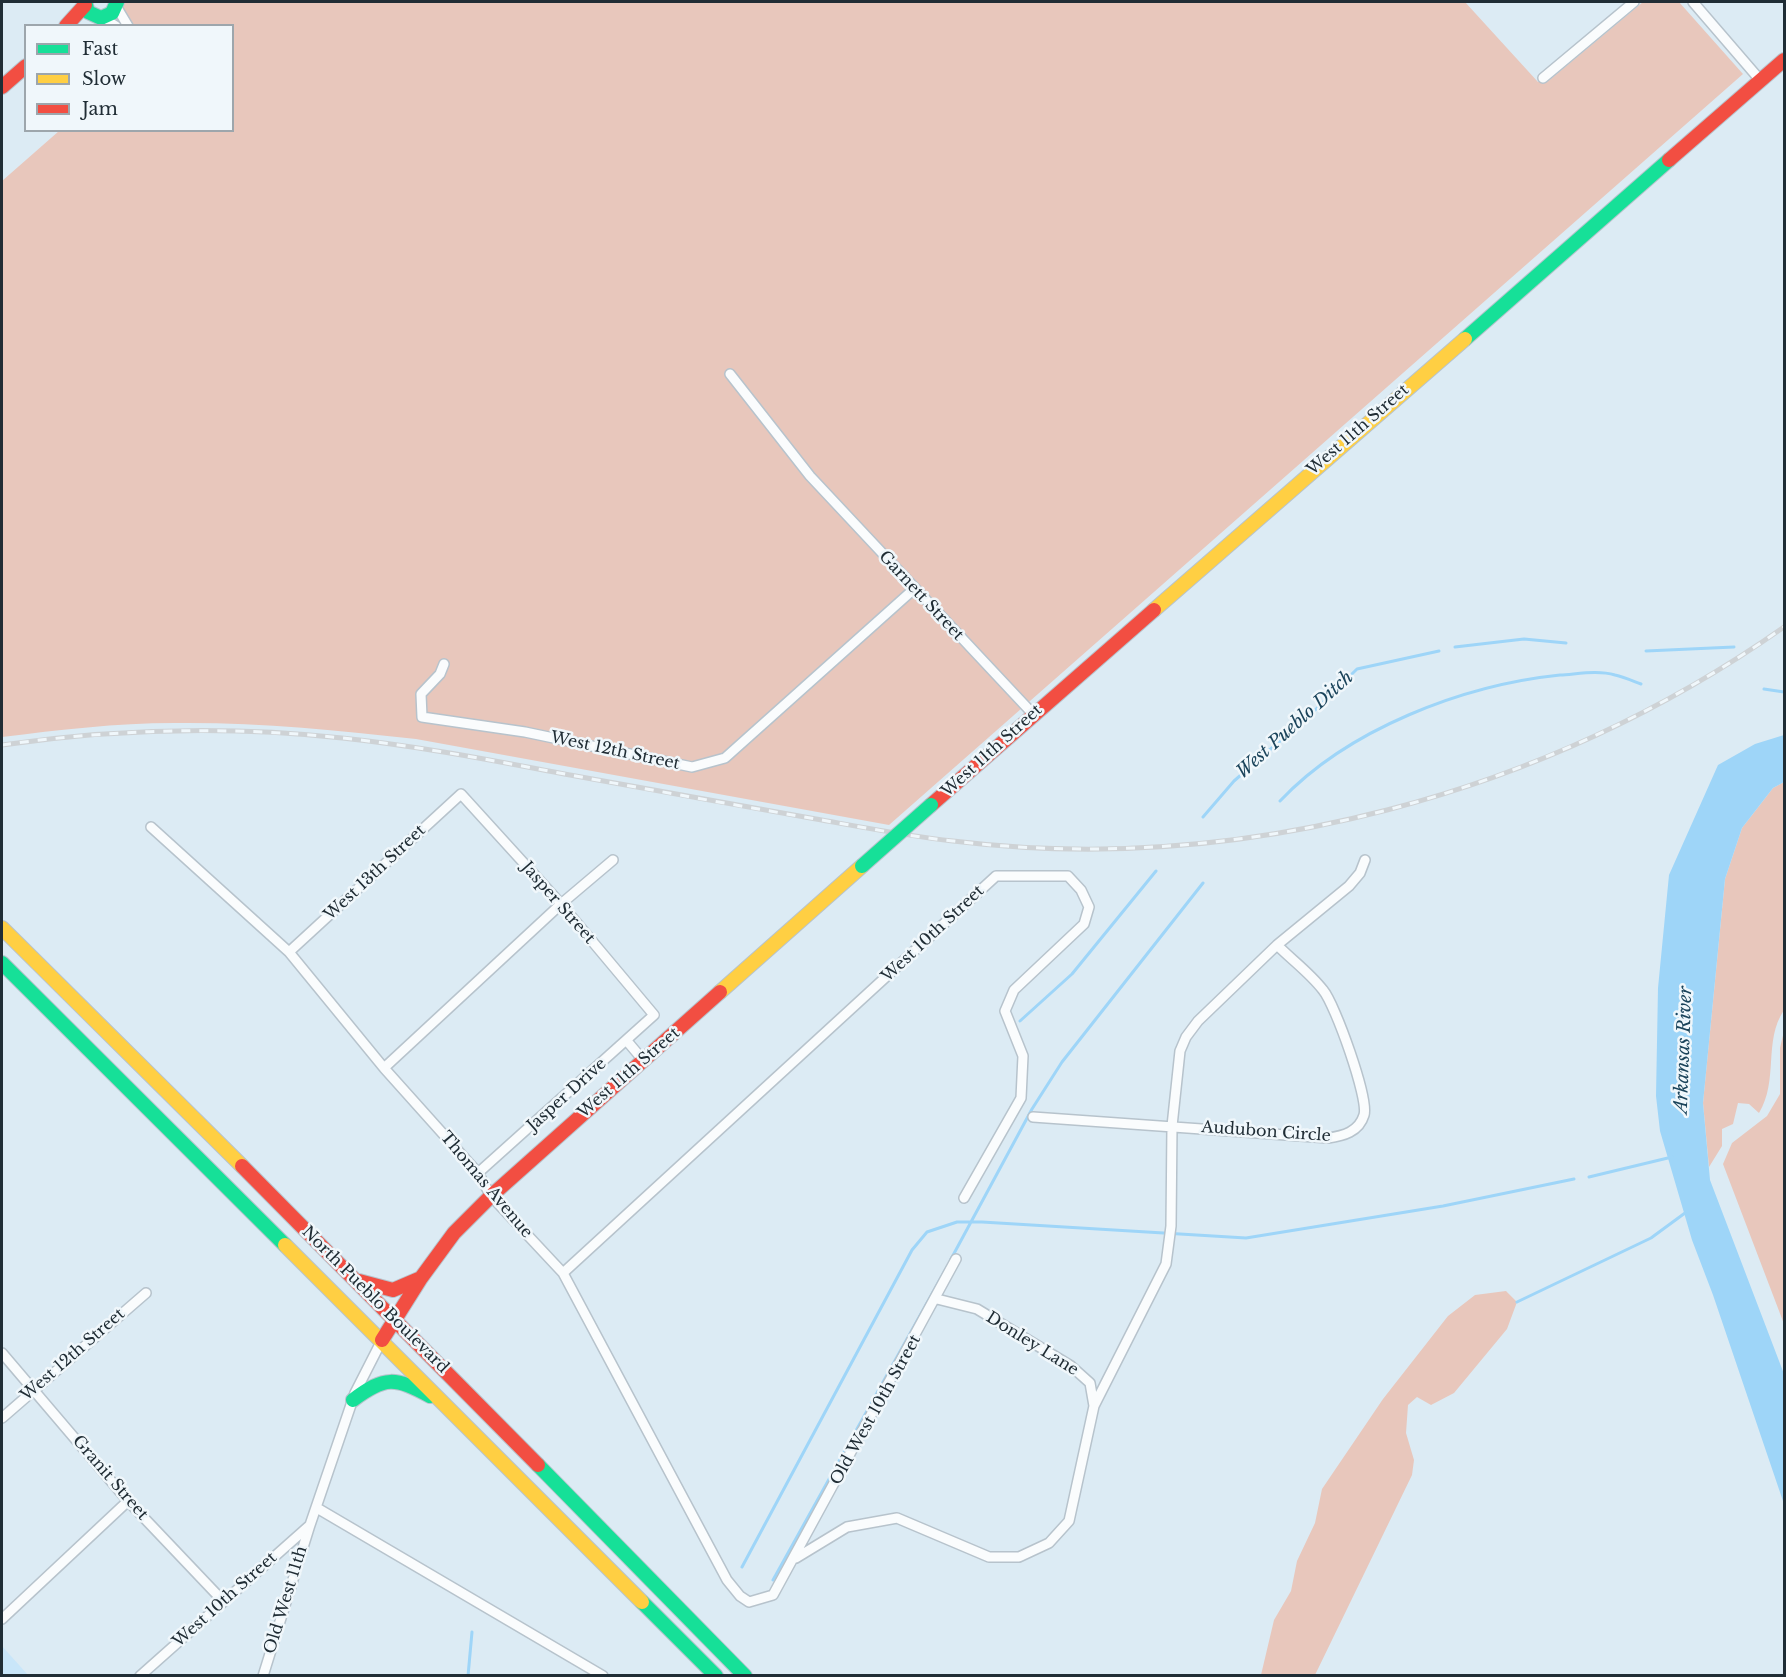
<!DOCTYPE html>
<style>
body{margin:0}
#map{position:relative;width:1786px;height:1677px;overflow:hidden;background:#dcebf4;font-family:"Libre Baskerville",serif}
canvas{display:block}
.frame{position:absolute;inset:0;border:3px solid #202d35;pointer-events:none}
.legend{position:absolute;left:24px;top:24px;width:210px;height:108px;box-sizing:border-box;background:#f0f7fb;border:2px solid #9da6ac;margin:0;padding:8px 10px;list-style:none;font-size:18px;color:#202d35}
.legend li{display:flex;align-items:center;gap:12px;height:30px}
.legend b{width:30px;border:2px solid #9da6ac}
</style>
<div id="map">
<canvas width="1786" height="1677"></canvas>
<div class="frame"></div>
<ul class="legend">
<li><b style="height:8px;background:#16e098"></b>Fast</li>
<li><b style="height:8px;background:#ffcf43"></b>Slow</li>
<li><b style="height:8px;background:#f24e42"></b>Jam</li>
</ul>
</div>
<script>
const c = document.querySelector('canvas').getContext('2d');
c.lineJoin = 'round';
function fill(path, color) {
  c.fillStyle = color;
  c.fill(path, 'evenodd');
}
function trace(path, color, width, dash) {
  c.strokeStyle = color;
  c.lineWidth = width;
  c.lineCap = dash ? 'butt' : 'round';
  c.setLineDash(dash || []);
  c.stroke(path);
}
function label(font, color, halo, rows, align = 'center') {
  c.font = font + ' "Libre Baskerville",serif';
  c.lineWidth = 5;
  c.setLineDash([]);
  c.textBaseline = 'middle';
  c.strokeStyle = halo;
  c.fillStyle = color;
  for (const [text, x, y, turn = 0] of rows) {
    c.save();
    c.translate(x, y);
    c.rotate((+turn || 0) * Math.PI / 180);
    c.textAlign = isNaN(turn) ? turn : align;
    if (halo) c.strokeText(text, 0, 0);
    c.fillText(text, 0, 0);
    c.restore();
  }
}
const built = new Path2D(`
 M2 1646 28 1675H2Z`);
const green = new Path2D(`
 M120 2H1465L1538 82H1547L1643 2H1679L1743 74 889 825 416 739C335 730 255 722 174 723 116 723 59 730 2 737V181L59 131 232 130V26L132 25 123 16Z
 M1784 782V1010C1763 1041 1779 1080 1759 1113L1749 1104 1738 1103 1733 1124 1722 1129V1146L1709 1167 1703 1103 1725 879 1742 828 1773 788Z
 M1784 1031V1324L1723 1164 1732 1143 1767 1116 1780 1094V1048Z
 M1506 1291 1517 1302 1507 1329 1454 1393 1431 1405 1417 1397 1408 1405 1406 1433 1414 1460 1412 1475 1315 1675H1261L1274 1620 1291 1591 1297 1561 1315 1523 1322 1489 1383 1399 1448 1316 1475 1295Z`);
const water = new Path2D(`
 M1784 735V782L1773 788 1742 828 1725 879 1703 1103 1710 1180 1784 1374V1504L1713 1295 1692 1240 1660 1131 1656 1096 1658 988 1669 875 1718 765 1755 744Z`);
const stream = new Path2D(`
 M1455 647 1524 639 1566 643
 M1646 651 1734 647
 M1764 689 1784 692
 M1280 801C1348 729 1463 685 1560 675 1578 674 1598 670 1615 675 1624 677 1633 681 1641 684
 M1203 817 1234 781 1312 713 1357 669 1439 651
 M1020 1021 1072 974 1156 871
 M1589 1177 1672 1157
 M951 1259 1032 1109 1062 1062 1203 883
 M1517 1302 1651 1238 1685 1213
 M742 1567 912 1250 927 1232 957 1222H982L1246 1238 1443 1206 1574 1179
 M773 1580 947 1267
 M468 1676 472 1632`);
const street = new Path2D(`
 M1693 2 1761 81
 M116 6 128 26
 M103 18 116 26
 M1543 78 1634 2
 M730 374 810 476 1033 714
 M444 664 440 674 421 694 422 717 525 732 692 767 725 758 914 589
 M151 827 289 952 384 1068 478 1173 491 1196 563 1273 727 1580 740 1596 749 1602 773 1595 956 1259
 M289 952 461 794 561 904 654 1015 478 1173
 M627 1041 643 1060
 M384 1068 561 904 613 860
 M1033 1117 1328 1138C1343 1136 1359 1132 1364 1115 1369 1099 1335 1004 1323 990 1310 973 1292 960 1277 945
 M563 1273 996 876H1068L1081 890 1089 907 1084 924 1014 990 1005 1011 1023 1056 1021 1098 964 1198
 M2 1353 128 1501 223 1601
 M1094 1406 1166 1264 1171 1226 1172 1126 1180 1051 1186 1037 1198 1021 1277 945 1349 886 1360 873 1365 860
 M2 1418 146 1293
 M317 1508 603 1676
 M796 1558 847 1527 897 1518 989 1557H1019L1049 1543 1069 1521 1094 1406 1090 1383 1071 1366 977 1309 937 1299
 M2 1619 128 1501
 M140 1676 310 1525
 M263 1676 310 1525 355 1393 382 1340`);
const fast = new Path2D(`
 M85 2 88 12 101 18 112 13 117 2
 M1465 339 1669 160
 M2 963 285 1245
 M353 1400C385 1376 395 1377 430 1396
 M538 1465 745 1676
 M642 1602 716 1676`);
const slow = new Path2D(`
 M1154 610 1465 339
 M2 928 242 1166
 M720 992 862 866
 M285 1245 642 1602`);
const jam = new Path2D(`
 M66 26 85 5
 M2 87 26 66
 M1669 160 1784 60
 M931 805 1154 610
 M242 1166 538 1465
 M359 1281 393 1290 421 1278
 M382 1340 421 1278 454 1233 491 1196 720 992`);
const rail = new Path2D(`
 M2 745C114 729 230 726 342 738 419 746 495 761 570 775 652 790 734 805 816 819 861 827 907 836 953 841 1243 876 1546 794 1784 627`);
const fastBridge = new Path2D(`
 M862 866 931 805`);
const streetNames = [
 ["West 11th Street",1358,430,-41],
 ["Garnett Street",921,596,47],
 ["West 12th Street",615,751,12],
 ["West 11th Street",992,751,-42],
 ["West 13th Street",375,873,-43],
 ["Jasper Street",558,903,49],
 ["West 10th Street",933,934,-43],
 ["West 11th Street",629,1073,-41],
 ["Jasper Drive",567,1095,-42],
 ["Audubon Circle",1266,1132,4],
 ["Thomas Avenue",486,1185,50],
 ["North Pueblo Boulevard",375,1300,45],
 ["Donley Lane",1032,1344,32],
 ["West 12th Street",73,1355,-41],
 ["Old West 10th Street",876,1410,-61],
 ["Granit Street",110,1478,49],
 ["West 10th Street",225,1600,-42],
 ["Old West 11th",286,1600,-73]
];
const waterNames = [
 ["West Pueblo Ditch",1295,725,-42],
 ["Arkansas River",1684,1050,-88]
];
fill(built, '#c9e6f9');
fill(green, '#e8c7bc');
fill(water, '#9ed5f8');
trace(stream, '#9ed5f8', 3);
trace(street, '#b7c3cc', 12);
trace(fast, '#b7c3cc', 16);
trace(slow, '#b7c3cc', 16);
trace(jam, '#b7c3cc', 16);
trace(street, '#fafcfd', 9);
trace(fast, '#16e098', 14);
trace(slow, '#ffcf43', 14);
trace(jam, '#f24e42', 14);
trace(rail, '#ced2d5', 5);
trace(rail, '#f0f7fb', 3, [9]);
trace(fastBridge, '#b7c3cc', 16, []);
trace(fastBridge, '#16e098', 14);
label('16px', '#202d35', '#f0f7fb', streetNames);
label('italic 18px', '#1b445b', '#f0f7fb', waterNames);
</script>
